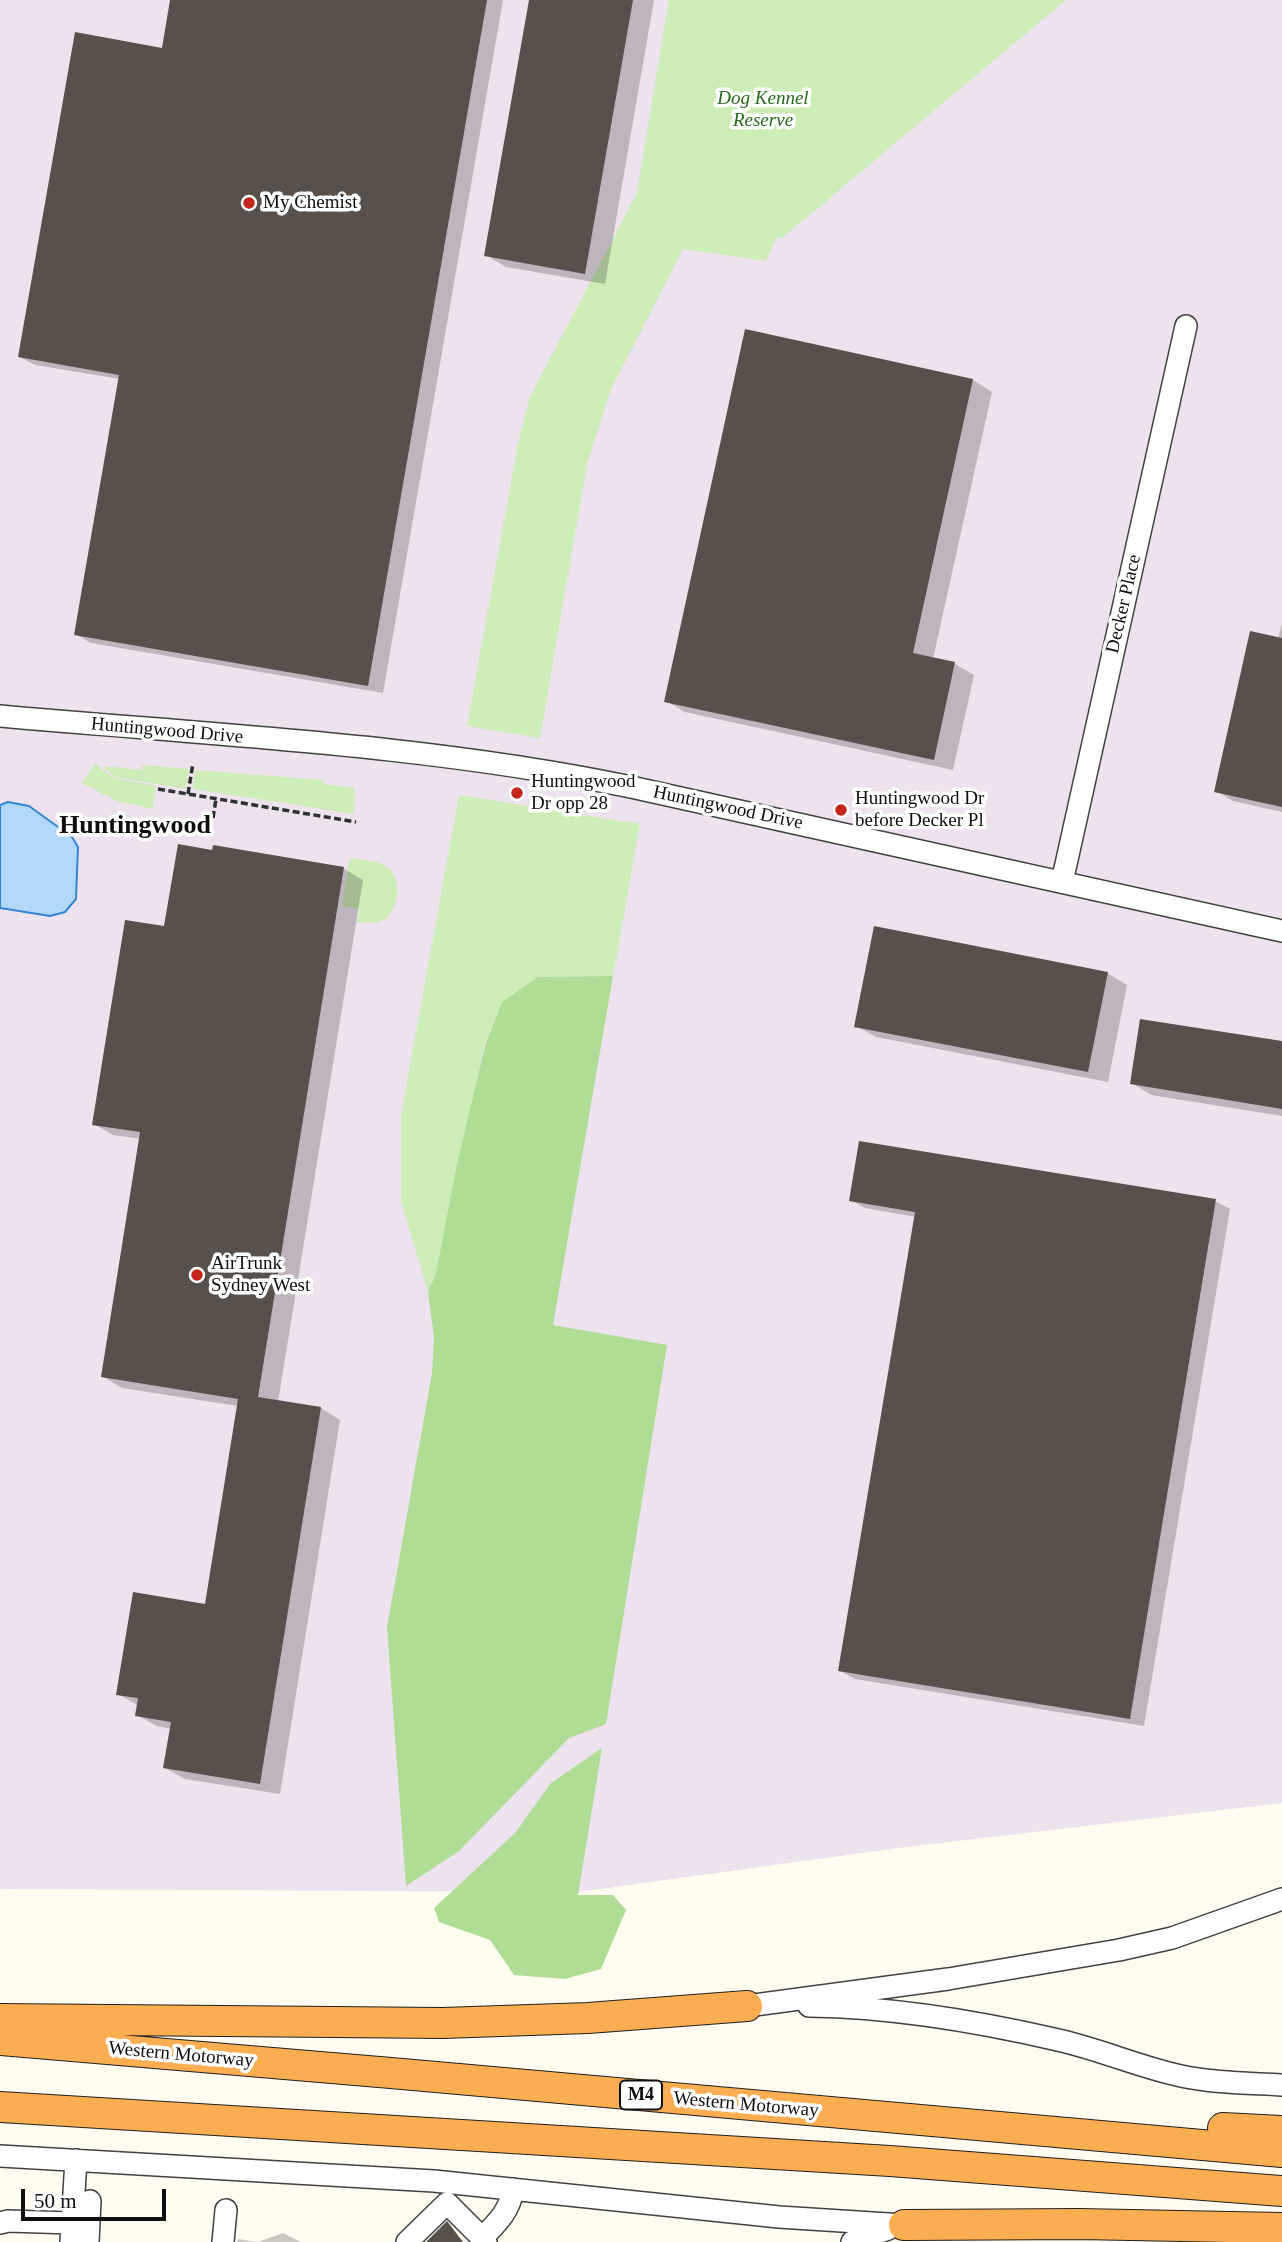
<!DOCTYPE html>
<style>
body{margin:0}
#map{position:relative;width:1282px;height:2242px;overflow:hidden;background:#fffdf0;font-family:Georgia,serif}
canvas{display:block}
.scale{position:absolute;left:21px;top:2189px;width:145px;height:32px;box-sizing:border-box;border:4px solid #0e0e0e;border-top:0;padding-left:9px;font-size:21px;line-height:24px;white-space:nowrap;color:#0e0e0e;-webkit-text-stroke:5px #fff;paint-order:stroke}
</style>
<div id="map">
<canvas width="1282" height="2242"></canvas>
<div class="scale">50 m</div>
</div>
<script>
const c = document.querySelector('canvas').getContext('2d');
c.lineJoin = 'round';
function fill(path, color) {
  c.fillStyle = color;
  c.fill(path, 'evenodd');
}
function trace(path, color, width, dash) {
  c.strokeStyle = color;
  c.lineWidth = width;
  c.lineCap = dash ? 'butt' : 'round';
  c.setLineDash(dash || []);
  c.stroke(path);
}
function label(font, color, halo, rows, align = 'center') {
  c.font = font + ' Georgia,serif';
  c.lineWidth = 7;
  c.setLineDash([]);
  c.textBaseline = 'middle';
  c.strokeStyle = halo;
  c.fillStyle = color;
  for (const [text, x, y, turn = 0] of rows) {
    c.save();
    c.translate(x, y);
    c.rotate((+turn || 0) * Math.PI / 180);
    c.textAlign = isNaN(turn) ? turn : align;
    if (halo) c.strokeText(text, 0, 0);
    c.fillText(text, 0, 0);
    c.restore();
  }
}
const industrial = new Path2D(`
 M0 0H1282V1803L898 1848 578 1892 0 1889Z`);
const green = new Path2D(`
 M669 0H1066L782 238H776L766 261 683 249 611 389 587 464 540 738 467 726 518 444 530 397 637 193Z
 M95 764 114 778 156 786 153 809 117 801 82 783Z
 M143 765 189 769 186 789 115 777 102 766 142 770Z
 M195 770 324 780V784L355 788 354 814 193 789Z
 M459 795 640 824 613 976 538 977 502 1002 484 1046 436 1274 428 1292 401 1201V1115Z
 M350 858C362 860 377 860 387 867 402 877 400 910 384 920 376 925 366 923 357 922L359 909 342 906Z`);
const forest = new Path2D(`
 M613 976 553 1325 667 1345 606 1724 569 1738 459 1851 406 1886 387 1628 432 1373 434 1337 428 1292 436 1274 456 1169 485 1046 502 1002 538 977Z
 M602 1748 578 1895H613L626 1910 601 1969 565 1979 514 1975 490 1940 439 1922 434 1908 515 1833 551 1783Z`);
const water = new Path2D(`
 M8 802 29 806 72 837 78 847 76 899 65 912 50 916 0 908V805Z`);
const shadow = new Path2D(`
 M172 0H503L383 693 91 643 76 634 120 379 35 365 20 357 164 50Z
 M531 0H654L605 284 506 267 486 255Z
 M973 380 992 392 933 659 955 664 974 675 953 770 685 712 666 701Z
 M1282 623V812L1233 801 1216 791 1278 639Z
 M344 869 363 880 278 1402 321 1408 340 1420 280 1794 185 1779 165 1768 172 1729 157 1726 137 1715 139 1706 118 1694 206 1606 238 1406 122 1388 102 1376 141 1139 113 1135 94 1124 166 928Z
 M1107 973 1127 985 1108 1082 876 1037 856 1026Z
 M1282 1043V1116L1151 1095 1132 1083Z
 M851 1200 1215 1201 1230 1209 1144 1726 855 1679 840 1671 916 1217 865 1208Z
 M283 2233 301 2242H258Z
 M238 2239 257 2242H237Z`);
const building = new Path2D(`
 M170 0H487L368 686 74 635 119 375 18 357 75 32 162 48Z
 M529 0H633L585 274 484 256Z
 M745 329 973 379 913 653 955 662 934 760 664 702Z
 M1250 631 1282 638V807L1214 792Z
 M178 844 212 850 213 845 344 867 258 1397 321 1407 260 1784 163 1768 171 1722 135 1716 138 1698 116 1695 133 1592 205 1604 238 1399 101 1377 140 1132 92 1125 125 920 164 926Z
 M874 926 1108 972 1088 1072 854 1027Z
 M1140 1019 1282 1041V1109L1130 1084Z
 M859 1141 1216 1199 1130 1719 838 1671 915 1212 849 1201Z
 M447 2221 463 2242H426Z`);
const path = new Path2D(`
 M158 789 356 822
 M188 794 193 763
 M213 818 216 799`);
const minor = new Path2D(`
 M0 716C210 735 424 744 631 787L1282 931
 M1062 882 1186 326
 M747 2006 948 1979 1119 1950 1172 1938 1282 1899
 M809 2006C893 2007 976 2021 1058 2040 1099 2049 1139 2067 1181 2076 1214 2083 1248 2083 1282 2085
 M0 2156 434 2181 779 2217 904 2225
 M0 2223 8 2221 72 2223
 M482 2238C497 2223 510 2211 513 2189
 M71 2242 76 2160
 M88 2242 90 2201
 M223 2242 226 2210
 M407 2242 447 2203 486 2242
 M852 2242 888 2229`);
const highway = new Path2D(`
 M0 2019 443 2023 588 2018 747 2006
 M0 2040 391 2073 1282 2152
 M0 2107 890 2161 1282 2191
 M1223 2128 1282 2131
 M904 2225 1080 2224 1282 2228`);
const markers = [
 [249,203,7,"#c6251e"],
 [517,793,7,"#c6251e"],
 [841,810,7,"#c6251e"],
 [197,1275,7,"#c6251e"]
];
const shields = [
 [641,2095,42]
];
const shieldNames = [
 ["M4",641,2095]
];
const parkNames = [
 ["Dog Kennel",763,99],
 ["Reserve",763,121]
];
const poiNames = [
 ["My Chemist",263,203],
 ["Huntingwood",531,782],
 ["Dr opp 28",531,804],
 ["Huntingwood Dr",855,799],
 ["before Decker Pl",855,821],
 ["AirTrunk",211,1264],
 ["Sydney West",211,1286]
];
const streetNames = [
 ["Decker Place",1124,604,-77],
 ["Huntingwood Drive",167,731,5],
 ["Huntingwood Drive",728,808,12],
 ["Western Motorway",181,2055,5],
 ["Western Motorway",746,2105,5]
];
const districtNames = [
 ["Huntingwood",135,826]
];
fill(industrial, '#ede2ed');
fill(green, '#ceecb7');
fill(forest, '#afdd95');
fill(water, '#b1d8f9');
trace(water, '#3486d4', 2);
fill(shadow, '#0003');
fill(building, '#58504a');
trace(minor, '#414141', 24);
trace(highway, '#1f1f1f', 32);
trace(path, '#303030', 3.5, [7, 3.5]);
trace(minor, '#fff', 21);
trace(highway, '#fbae51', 30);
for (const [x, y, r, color] of markers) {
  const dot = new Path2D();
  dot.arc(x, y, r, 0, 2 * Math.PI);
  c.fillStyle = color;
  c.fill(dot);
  trace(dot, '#fff', 2.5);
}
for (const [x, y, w] of shields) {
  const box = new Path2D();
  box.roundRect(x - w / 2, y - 14.5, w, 29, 5);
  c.fillStyle = '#fff';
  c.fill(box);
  trace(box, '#0e0e0e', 2);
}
label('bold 18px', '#0e0e0e', null, shieldNames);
label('italic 19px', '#246a1b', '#fff', parkNames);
label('19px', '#0e0e0e', '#fff', poiNames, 'left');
label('19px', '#0e0e0e', '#fff', streetNames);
label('bold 26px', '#0e0e0e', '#fff', districtNames);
</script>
